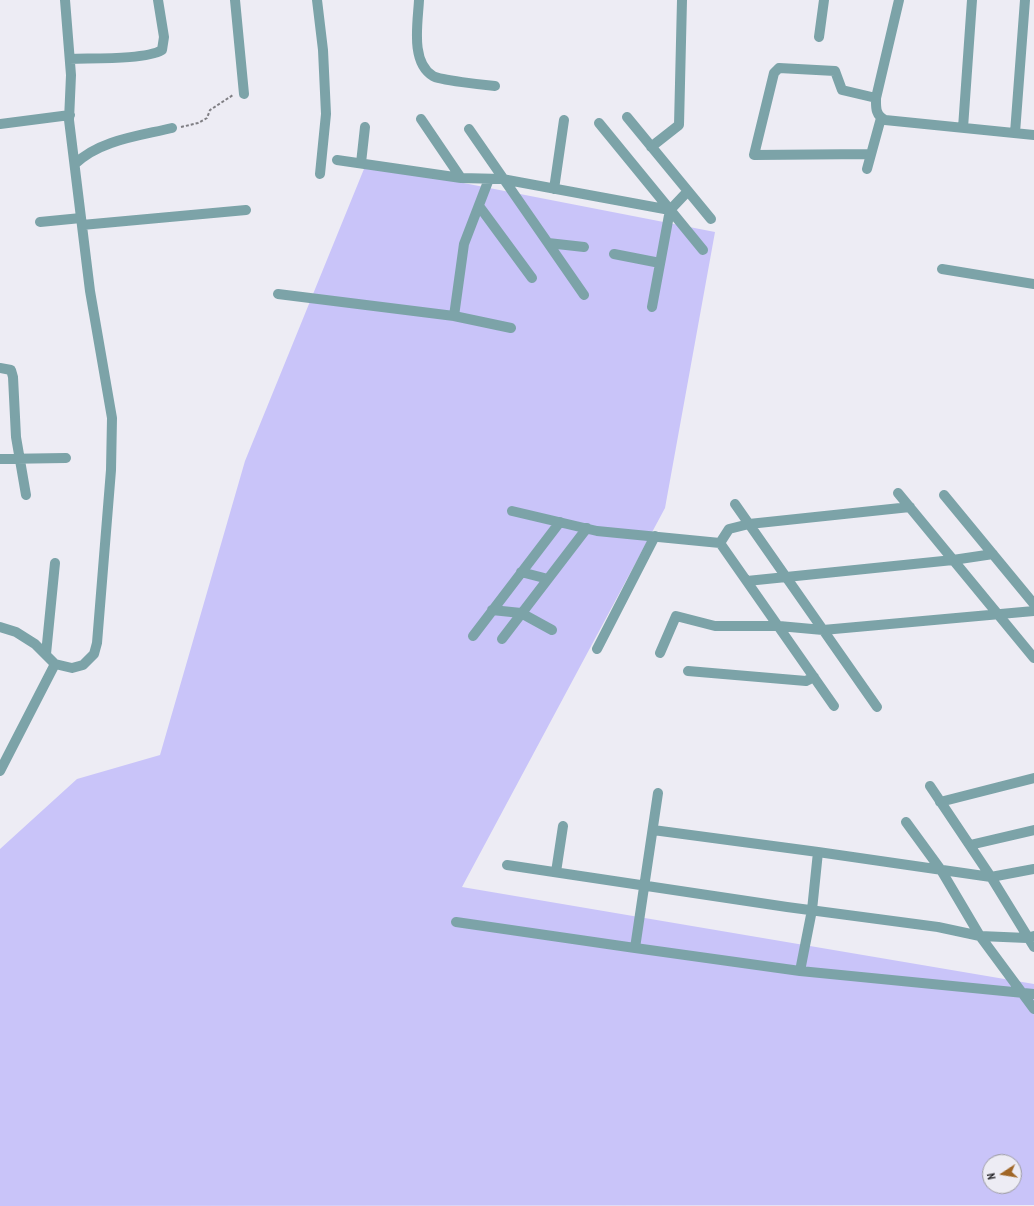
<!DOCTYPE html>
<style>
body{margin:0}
#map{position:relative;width:1034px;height:1206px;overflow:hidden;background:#edecf4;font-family:"PT Sans Narrow",sans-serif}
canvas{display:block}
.north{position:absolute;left:982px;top:1154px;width:40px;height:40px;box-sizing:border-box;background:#edecf4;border:1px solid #9c9ba1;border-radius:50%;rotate:258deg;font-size:11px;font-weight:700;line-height:16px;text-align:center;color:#222124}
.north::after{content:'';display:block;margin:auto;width:14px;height:18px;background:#a06626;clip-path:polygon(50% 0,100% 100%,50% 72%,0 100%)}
</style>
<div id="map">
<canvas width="1034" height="1206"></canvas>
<div class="north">N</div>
</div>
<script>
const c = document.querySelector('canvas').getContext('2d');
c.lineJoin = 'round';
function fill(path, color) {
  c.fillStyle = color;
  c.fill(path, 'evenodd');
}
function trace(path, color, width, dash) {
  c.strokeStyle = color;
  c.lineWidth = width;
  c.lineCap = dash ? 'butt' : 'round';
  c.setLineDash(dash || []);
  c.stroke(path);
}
const green = new Path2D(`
 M366 164 715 232 665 508 462 887 1034 984V1205L0 1206V849L77 779 160 755 245 461ZM990 1162H1014V1186H990Z`);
const path = new Path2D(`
 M181 127 198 123 207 118 210 110 233 95`);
const street = new Path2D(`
 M235 0 244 94
 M317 0 323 50 326 114 320 174
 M419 0C418 22 410 62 433 76 439 80 484 85 495 86
 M899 0 876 98C876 107 875 115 885 120L1034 135
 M819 37 824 0
 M70 59C92 58 145 60 162 50L164 37 158 0
 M627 117 711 219
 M421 119 461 178
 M599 123 703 250
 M0 124 70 115
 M963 128 972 0
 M469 129 584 295
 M1015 133 1025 0
 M651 147 679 125 682 0
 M871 154 754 155 774 73 779 68 835 71 842 90 876 98
 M337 160 461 178 502 179 670 210
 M361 163 365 127
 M75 164C100 140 139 136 172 128
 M867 169 881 118
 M554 189 564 120
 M479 206 532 278
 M40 222 81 218
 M82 225 246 210
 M548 243 584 247
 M614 254 660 263
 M942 269 1034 284
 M278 294 454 316 511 328
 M652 307 670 210 688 191
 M454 316 464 244 489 179
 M0 368 11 370 13 377 16 437 26 495
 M0 459 66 458
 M898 493 1034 658
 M944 495 1034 604
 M735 504 877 707
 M512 511 597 531 720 543
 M521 572 548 579
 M747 581 953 560 993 554
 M492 610 521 613 552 630
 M0 627 16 632 35 644 55 664 72 668 83 665 94 654 97 643 111 470 112 418 90 291 69 120 71 75 65 0
 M473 636 560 522
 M502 639 587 528
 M597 649 655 536
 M660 653 676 616 715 626H779L823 630 1034 611
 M46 654 55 563
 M688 671 806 681 814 677
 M834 706 720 543 729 529 749 524 910 507
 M0 771 55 664
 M930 786 991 877 1034 947
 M658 793 635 948 800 971 812 910 818 852
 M940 802 1034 778
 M906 822 941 870 980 936 1034 1009
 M653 830 818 852 991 877 1034 869
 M970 845 1034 830
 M507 865 787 907 938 927 980 936 1027 938 1034 936
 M556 872 563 826
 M456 922 635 948
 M800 971 1034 994`);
fill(green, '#c9c4f9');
trace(path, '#7f7e83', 2, [3, 2]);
trace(street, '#7ca3a8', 10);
</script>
